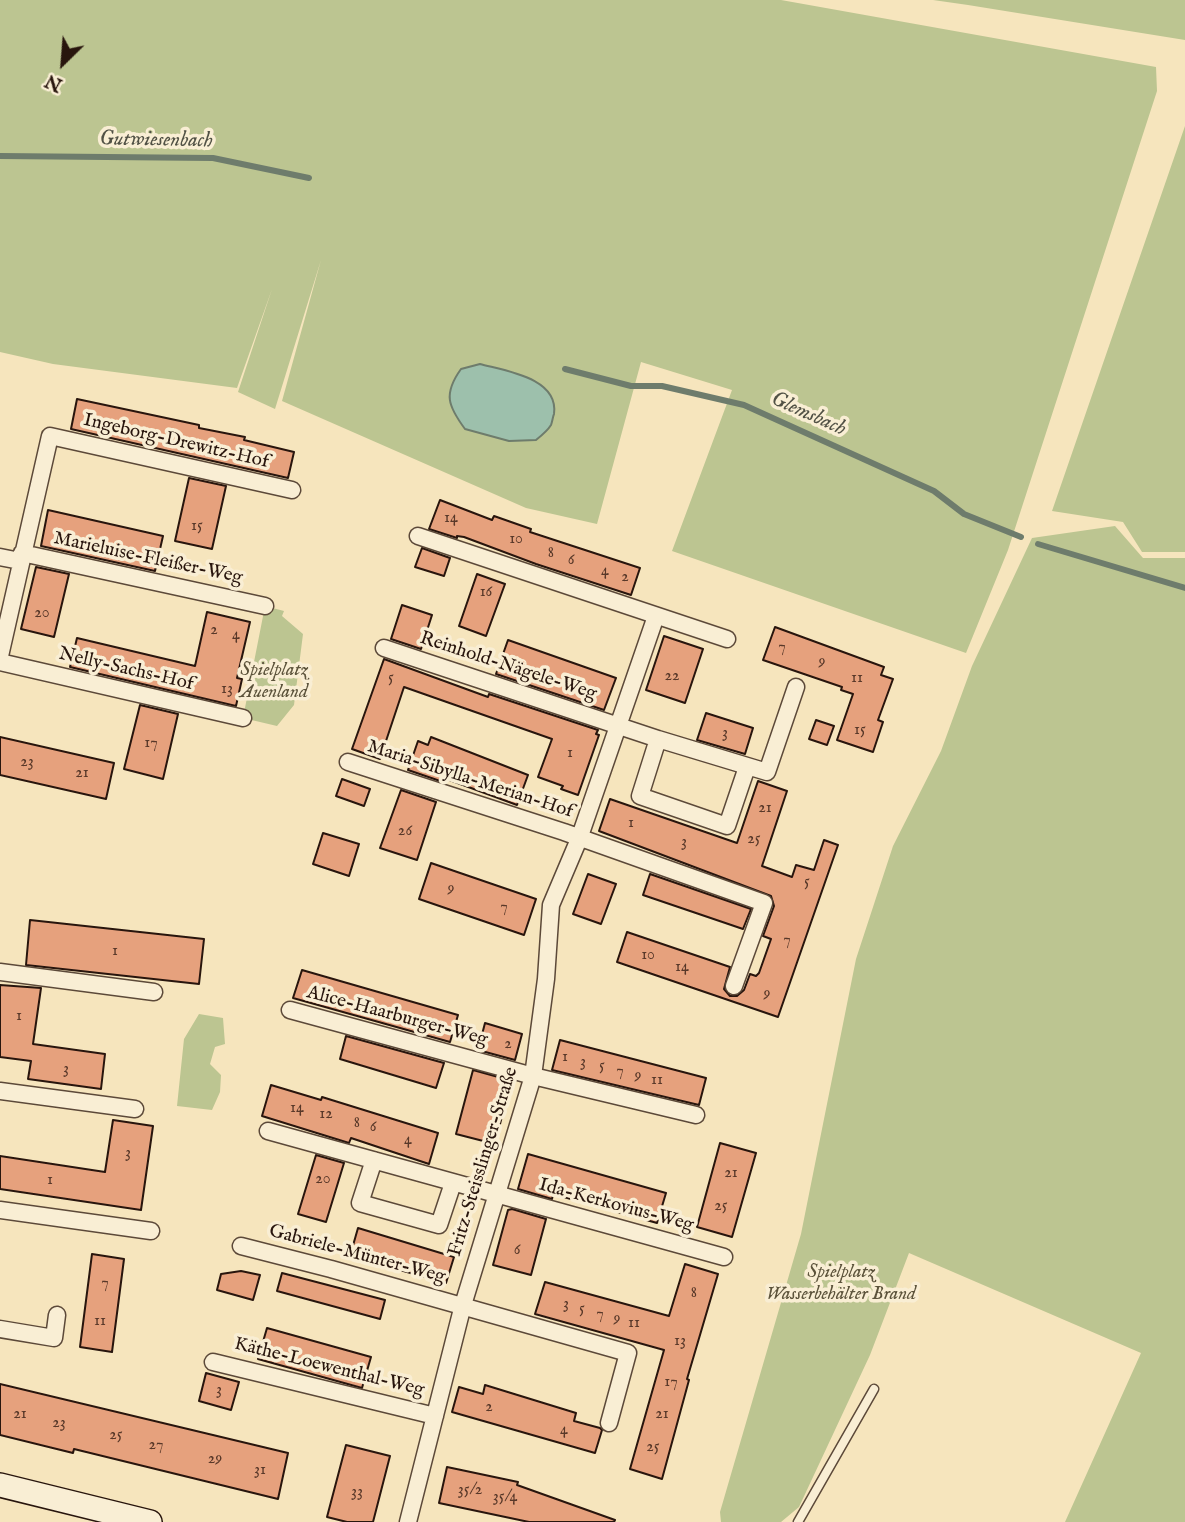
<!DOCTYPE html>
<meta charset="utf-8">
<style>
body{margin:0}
#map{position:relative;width:1185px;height:1522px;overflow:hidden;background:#f6e5bd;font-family:"IM FELL English",serif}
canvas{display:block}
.north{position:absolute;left:28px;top:28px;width:70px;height:70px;-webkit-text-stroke:5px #f9eed4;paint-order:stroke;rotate:205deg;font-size:19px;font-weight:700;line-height:28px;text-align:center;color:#28150d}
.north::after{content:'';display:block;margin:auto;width:24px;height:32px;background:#28150d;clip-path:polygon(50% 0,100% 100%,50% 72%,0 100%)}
</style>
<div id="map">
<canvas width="1185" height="1522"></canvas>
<div class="north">N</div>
</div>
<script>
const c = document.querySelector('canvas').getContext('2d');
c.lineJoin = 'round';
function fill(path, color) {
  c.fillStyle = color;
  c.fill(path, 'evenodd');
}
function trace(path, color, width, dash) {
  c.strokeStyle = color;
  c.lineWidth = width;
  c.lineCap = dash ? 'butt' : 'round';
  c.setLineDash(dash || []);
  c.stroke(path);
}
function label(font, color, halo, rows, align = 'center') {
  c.font = font + ' "IM FELL English",serif';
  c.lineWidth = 7;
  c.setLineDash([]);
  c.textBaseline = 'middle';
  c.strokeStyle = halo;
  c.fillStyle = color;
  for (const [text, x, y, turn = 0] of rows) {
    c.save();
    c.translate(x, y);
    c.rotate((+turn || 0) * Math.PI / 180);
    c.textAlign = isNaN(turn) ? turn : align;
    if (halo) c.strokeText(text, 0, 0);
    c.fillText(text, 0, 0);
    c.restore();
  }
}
const green = new Path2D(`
 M0 0H781L1156 67 1157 91 1008 550 966 653 672 551 732 390 641 362 597 524 526 508 282 401 321 260 275 409 238 392 272 289 237 388 53 364 0 352Z
 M933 0H1185V40L968 5Z
 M1185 126V552H1142L1123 522 1052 511Z
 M1115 526 1143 558H1185V1522H1065L1141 1353 909 1253 870 1355 799 1507 781 1522H721L720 1512 801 1234 856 959 893 846 941 751 972 666 1032 538Z
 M265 606 284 611 282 616 303 634 294 705 277 726 243 718Z
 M199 1014 223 1018 225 1044 215 1047 210 1064 221 1075 220 1092 212 1110 177 1106 184 1039Z`);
const water = new Path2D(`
 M480 364C506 371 559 378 554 414 553 416 552 423 551 425 548 430 541 436 536 440L509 441 465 429C448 406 443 394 461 369Z`);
const stream = new Path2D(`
 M0 156 213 158 309 178
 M565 369 631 386H662L744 405 934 491 964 514 1021 537
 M1038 544 1185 588`);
const building = new Path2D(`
 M77 399 199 425V428L245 437 244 440 294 452 288 478 71 429Z
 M189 478 226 486 212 549 175 541Z
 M440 500 492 520 494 516 531 529 530 532 640 568 631 595 536 564 464 537 457 536V538L429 529Z
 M48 510 163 536 155 571 41 546Z
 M422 548 450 558 444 576 415 567Z
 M36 567 69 574 54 637 21 629Z
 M477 574 505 584 486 636 459 626Z
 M402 605 432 615 421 649 391 639Z
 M207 612 250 622 237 678 242 679 236 706 70 667 77 638 195 666Z
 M775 627 884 667 881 675 893 679 878 720 883 722 873 752 837 740 853 694 841 690 842 687 763 660Z
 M664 636 703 649 685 703 646 690Z
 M508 640 616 678 604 710 496 674Z
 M384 659 488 697 489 694 598 730 596 734 599 735 578 795 561 789 563 786 538 777 552 739 404 687 380 759 352 749Z
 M140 705 178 714 163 779 124 769Z
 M706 713 753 728 745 754 697 740Z
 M816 720 834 726 827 745 809 739Z
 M0 737 114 763 106 799 0 775Z
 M431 737 528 775 517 805 444 778 443 782 408 770 418 741 428 745Z
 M342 779 370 789 364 806 336 796Z
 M758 781 787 791 762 866 792 877 796 865 814 870 824 840 838 845 778 1017 617 962 627 932 730 967 724 989 730 996H737L744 990 750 974 756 976 759 973 771 939 763 936 774 906 771 896 599 831 610 799 737 843Z
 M401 790 436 802 417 860 380 848Z
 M323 833 359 844 349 876 313 864Z
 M431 863 536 899 524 935 419 899Z
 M588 874 616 884 601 924 573 914Z
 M650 874 751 909 743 929 643 895Z
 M30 920 204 939 199 984 26 965Z
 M302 970 458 1015 450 1042 293 998Z
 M0 985 41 988 33 1044 105 1054 101 1089 28 1079 31 1061 0 1057Z
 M485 1023 522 1034 515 1060 478 1050Z
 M346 1036 444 1063 436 1088 340 1059Z
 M560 1040 706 1078 699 1105 552 1070Z
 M473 1070 509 1080 507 1088H509L495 1144 456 1134Z
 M271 1085 321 1100 322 1097 438 1133 429 1164 351 1138 349 1143 262 1116Z
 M113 1120 153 1126 141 1210 0 1189V1156L105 1172Z
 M720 1143 756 1153 732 1237 697 1227Z
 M528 1154 666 1193 657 1223 553 1194 552 1199 518 1189Z
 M316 1155 344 1163 326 1222 298 1214Z
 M512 1209 546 1219 531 1275 493 1265 508 1210Z
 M358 1228 454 1257 446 1283 350 1256Z
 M92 1254 124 1259 112 1352 80 1347Z
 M685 1264 718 1274 687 1379 689 1380 662 1479 630 1469 664 1350 535 1314 545 1282 669 1316Z
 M241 1271 260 1275 253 1300 217 1290 221 1274Z
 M282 1273 385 1300 380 1319 277 1291Z
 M267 1328 371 1357 362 1388 258 1359Z
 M206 1373 239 1382 231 1410 199 1401Z
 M0 1384 288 1453 278 1499 74 1449 73 1453 0 1435Z
 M485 1385 576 1413 574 1421 600 1428 602 1430 595 1453 452 1412 459 1387 483 1394Z
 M346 1445 390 1456 373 1522H347L327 1517Z
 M447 1467 518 1482 517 1485 615 1520 614 1522H529L439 1503Z`);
const lane = new Path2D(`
 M798 1522 874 1389`);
const street = new Path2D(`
 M418 536 727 639
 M22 553 265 606
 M0 557 20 561
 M384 648 658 739 767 772 796 687
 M0 656 50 436 292 490
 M0 662 243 718
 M658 739 640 796 727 826 747 767
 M348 762 564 832 764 903 734 986
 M0 972 154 992
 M290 1010 533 1076 696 1115
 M0 1091 135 1109
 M268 1131 724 1257
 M374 1160 360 1203 439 1225 453 1183
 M0 1210 151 1231
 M241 1246 331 1269 628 1353 609 1423
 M0 1329 54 1338 57 1315
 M213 1362 435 1416
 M408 1522 463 1305 533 1076 546 979 551 905 579 839 656 616`);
const secondary = new Path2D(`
 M0 1485 150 1522`);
const numberNames = [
 ["14",451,519],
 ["15",197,527],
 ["10",516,540],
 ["8",551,554],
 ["6",571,561],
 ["4",605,572],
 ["2",625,578],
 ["16",486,593],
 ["20",42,614],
 ["2",214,631],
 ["4",236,636],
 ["7",782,648],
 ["9",822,663],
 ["22",672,677],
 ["5",391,679],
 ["11",857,679],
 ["13",227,690],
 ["15",860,731],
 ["3",725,734],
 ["17",151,744],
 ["1",570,754],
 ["23",27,763],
 ["21",82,774],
 ["21",765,809],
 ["1",631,824],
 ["26",405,832],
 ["25",754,840],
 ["3",684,843],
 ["5",807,883],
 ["9",451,890],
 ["7",504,908],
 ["7",787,941],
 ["1",115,952],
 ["10",648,956],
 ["14",682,968],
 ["9",767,995],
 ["1",19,1017],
 ["2",508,1045],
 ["1",565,1058],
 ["3",583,1063],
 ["5",602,1067],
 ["3",66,1070],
 ["7",620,1072],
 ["9",638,1077],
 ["11",657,1081],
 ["14",297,1109],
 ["12",326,1115],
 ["8",357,1124],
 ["6",373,1128],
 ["4",408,1141],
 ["3",128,1154],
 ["21",731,1174],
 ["20",323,1180],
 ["1",50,1181],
 ["25",721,1207],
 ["6",517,1251],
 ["7",105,1284],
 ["8",694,1294],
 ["3",566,1305],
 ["5",582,1310],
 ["7",600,1315],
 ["9",617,1320],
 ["11",100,1322],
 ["11",634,1324],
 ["13",680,1342],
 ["17",671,1383],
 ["3",219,1391],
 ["2",489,1408],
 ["21",20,1415],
 ["21",662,1415],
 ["23",59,1424],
 ["4",564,1431],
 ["25",116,1436],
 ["27",156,1446],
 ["25",653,1448],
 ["29",215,1460],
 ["31",260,1471],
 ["35/2",470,1491],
 ["33",357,1493],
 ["35/4",505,1498]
];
const streetNames = [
 ["Ingeborg-Drewitz-Hof",176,442,13],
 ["Marieluise-Fleißer-Weg",148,559,12],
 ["Reinhold-Nägele-Weg",508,667,18],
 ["Nelly-Sachs-Hof",126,670,13],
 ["Maria-Sibylla-Merian-Hof",470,780,18],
 ["Alice-Haarburger-Weg",397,1017,15],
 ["Fritz-Steisslinger-Straße",484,1162,-73],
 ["Ida-Kerkovius-Weg",616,1206,15],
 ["Gabriele-Münter-Weg",357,1255,15],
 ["Käthe-Loewenthal-Weg",329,1368,14]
];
const parkNames = [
 ["Spielplatz",274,671],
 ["Auenland",274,693],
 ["Spielplatz",841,1273],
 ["Wasserbehälter Brand",841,1295]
];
const waterNames = [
 ["Gutwiesenbach",156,141,1],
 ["Glemsbach",808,415,24]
];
fill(green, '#bcc591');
fill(water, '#9dc0ac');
trace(water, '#6e7c6c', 2);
trace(stream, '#6e7c6c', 6);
fill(building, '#e6a17d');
trace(building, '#28150d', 2);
trace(lane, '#5c4939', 11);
trace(street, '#5c4939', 19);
trace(secondary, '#28150d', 26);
trace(lane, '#f9eed4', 8);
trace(street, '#f9eed4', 16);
trace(secondary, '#f9eed4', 23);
label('16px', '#583829', null, numberNames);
label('19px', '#28150d', '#f9eed4', streetNames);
label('italic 19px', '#5c533b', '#f9eed4', parkNames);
label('italic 21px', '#515145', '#f9eed4', waterNames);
</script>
